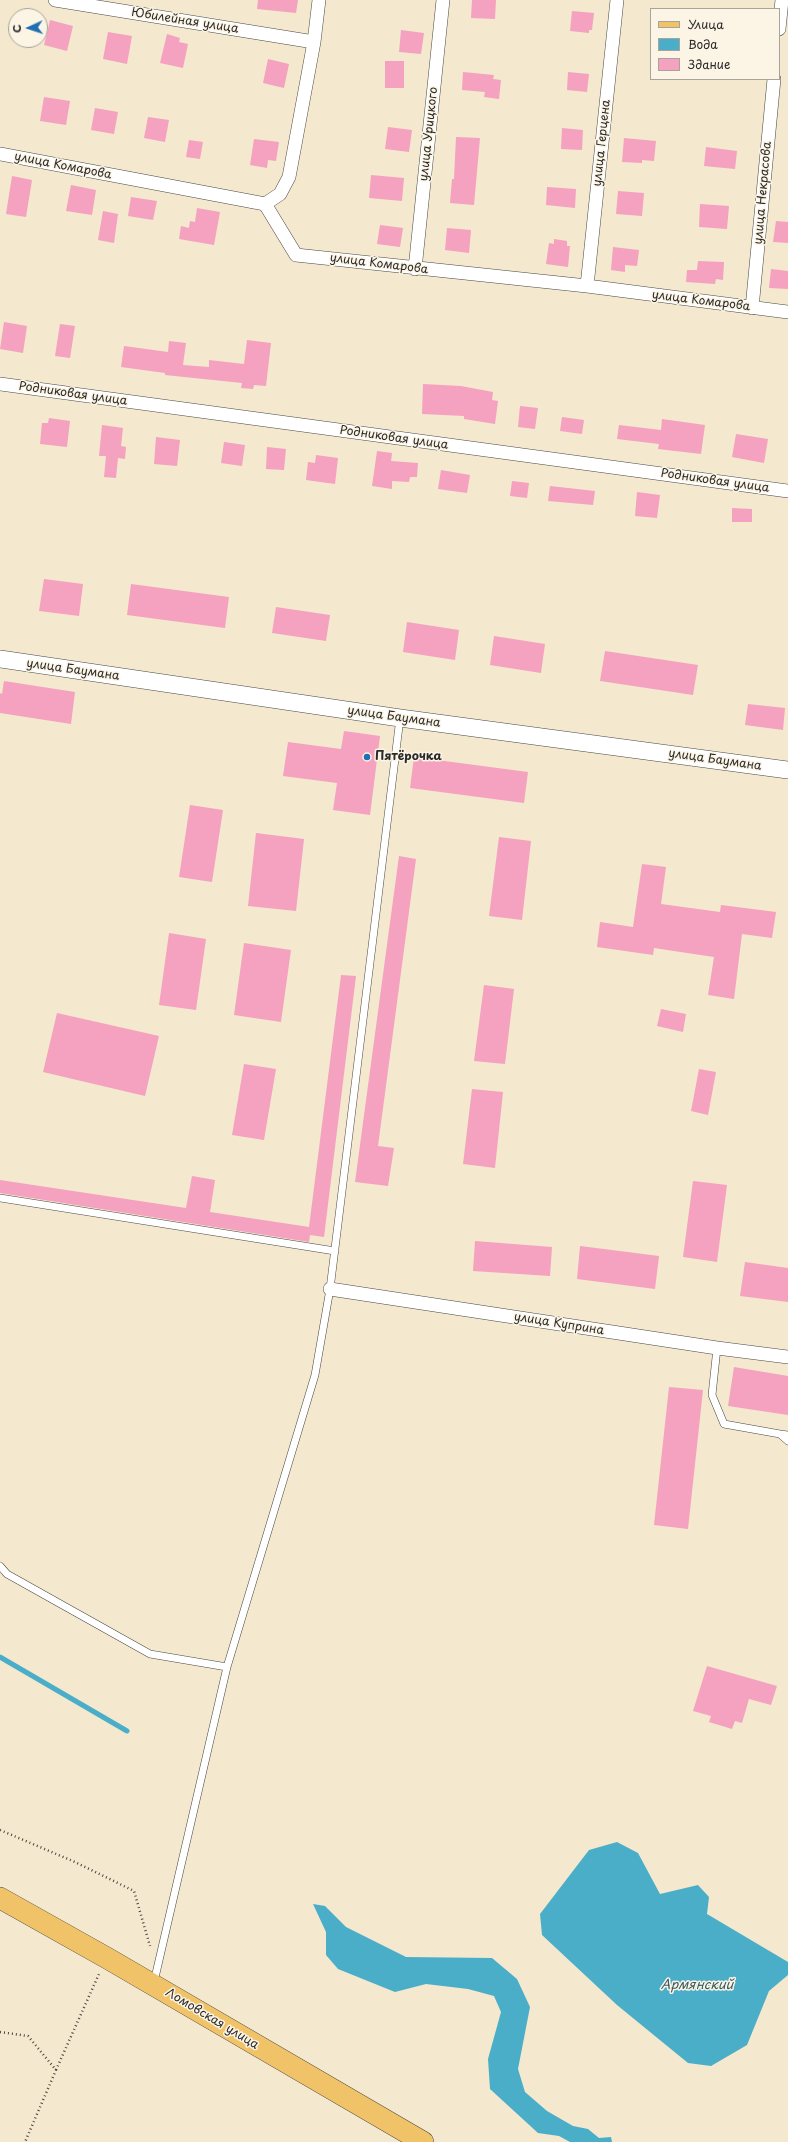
<!DOCTYPE html>
<meta charset="utf-8">
<style>
body{margin:0}
#map{position:relative;width:788px;height:2142px;overflow:hidden;background:#f4e8ce;font-family:"Playpen Sans",sans-serif}
canvas{display:block}
.legend{position:absolute;left:650px;top:8px;width:130px;height:72px;box-sizing:border-box;background:#fcf5e5;border:1px solid #a8a49b;margin:0;padding:5px 7px;list-style:none;font-size:12px;color:#2b2b2b}
.legend li{display:flex;align-items:center;gap:8px;height:20px}
.legend b{width:20px;border:1px solid #a8a49b}
.north{position:absolute;left:8px;top:8px;width:40px;height:40px;box-sizing:border-box;background:#fcf5e5;border:1px solid #a8a49b;border-radius:50%;rotate:267deg;font-size:11px;font-weight:700;line-height:16px;text-align:center;color:#2b2b2b}
.north::after{content:'';display:block;margin:auto;width:14px;height:18px;background:#1f6fb2;clip-path:polygon(50% 0,100% 100%,50% 72%,0 100%)}
</style>
<div id="map">
<canvas width="788" height="2142"></canvas>
<ul class="legend">
<li><b style="height:5px;background:#f1c369"></b>Улица</li>
<li><b style="height:11px;background:#4aaec9"></b>Вода</li>
<li><b style="height:11px;background:#f4a2c0"></b>Здание</li>
</ul>
<div class="north">С</div>
</div>
<script>
const c = document.querySelector('canvas').getContext('2d');
c.lineJoin = 'round';
function fill(path, color) {
  c.fillStyle = color;
  c.fill(path, 'evenodd');
}
function trace(path, color, width, dash) {
  c.strokeStyle = color;
  c.lineWidth = width;
  c.lineCap = dash ? 'butt' : 'round';
  c.setLineDash(dash || []);
  c.stroke(path);
}
function label(font, color, halo, rows, align = 'center') {
  c.font = font + ' "Playpen Sans",sans-serif';
  c.lineWidth = 3;
  c.setLineDash([]);
  c.textBaseline = 'middle';
  c.strokeStyle = halo;
  c.fillStyle = color;
  for (const [text, x, y, turn = 0] of rows) {
    c.save();
    c.translate(x, y);
    c.rotate((+turn || 0) * Math.PI / 180);
    c.textAlign = isNaN(turn) ? turn : align;
    if (halo) c.strokeText(text, 0, 0);
    c.fillText(text, 0, 0);
    c.restore();
  }
}
const water = new Path2D(`
 M617 1842 638 1853 660 1894 698 1885 709 1897 707 1914 788 1962V1975L769 1991 747 2045 711 2066 688 2063 617 2005 542 1935 540 1914 589 1850Z
 M313 1904 325 1906 346 1927 406 1957 492 1958 517 1979 530 2007 518 2069 525 2092 547 2111 573 2126 588 2129 599 2138 611 2137 612 2142H570L559 2136 538 2133 490 2089 488 2059 501 2012 494 1996 468 1989 426 1984 395 1992 338 1969 326 1955V1932Z`);
const stream = new Path2D(`
 M0 1657 127 1731`);
const building = new Path2D(`
 M258 0H298L296 13 257 9Z
 M472 0H496L495 19 471 18Z
 M572 11 594 13 592 30H589V33L570 31Z
 M50 20 73 26 67 51 44 45Z
 M401 30 424 33 421 54 399 52Z
 M108 32 132 36 127 64 103 59Z
 M167 34 180 38 179 42 188 44 183 68 160 63Z
 M268 59 289 64 284 88 263 83Z
 M385 61H404V88H385Z
 M463 72 494 75 493 79 501 80 499 99 484 97 485 92 462 90Z
 M568 72 589 74 587 92 567 90Z
 M44 97 70 101 66 125 40 121Z
 M95 108 118 112 114 134 91 130Z
 M148 117 169 120 165 142 144 138Z
 M388 127 412 130 409 152 385 149Z
 M562 128 583 130 582 150 561 149Z
 M456 137 480 138 474 205 450 203 452 179H454Z
 M624 138 656 141 654 161 642 160V163L622 162Z
 M254 139 279 142 276 161 268 160 267 168 250 165Z
 M189 140 203 142 200 159 186 157Z
 M706 147 737 151 735 169 704 166Z
 M371 175 404 178 402 201 369 198Z
 M12 176 32 180 26 217 6 214Z
 M71 185 96 190 92 215 66 211Z
 M547 187 576 189 575 208 546 205Z
 M618 191 644 193 642 216 616 214Z
 M131 197 157 201 153 220 128 216Z
 M700 204 729 206 727 229 699 227Z
 M197 208 220 212 214 245 179 239 181 226 189 228 190 221 195 222Z
 M103 211 118 214 114 243 98 240Z
 M776 221 788 222V243L773 242Z
 M380 225 403 228 400 247 377 244Z
 M447 228 471 230 469 253 445 250Z
 M554 239 567 241V246H570L568 267 546 264 549 243 554 244Z
 M613 247 639 250 637 266 625 265V272L611 270Z
 M698 261 724 262 723 280 716 279 715 284 686 282 687 270H697Z
 M771 269 788 271V289L769 288Z
 M4 322 27 326 23 353 0 349Z
 M60 324 75 326 70 358 55 356Z
 M247 340 271 343 266 386 254 385 253 389 241 388 242 383 165 375V373L121 367 124 346 168 352 169 341 186 343 183 365 209 367V360L244 364Z
 M423 384 461 386 493 392 492 400 498 401 495 424 464 419V416L422 414Z
 M520 406 538 408 535 429 518 427Z
 M562 417 584 420 582 434 560 431Z
 M49 418 70 421 67 447 40 444 42 423H48Z
 M662 419 705 425 701 454 658 449 659 444 617 439 619 425 661 430Z
 M102 425 123 428 121 446 126 447 125 459 118 458 116 478 104 477 106 456H99Z
 M736 434 768 439 764 463 732 457Z
 M156 437 180 440 177 466 154 464Z
 M224 442 245 445 242 466 221 463Z
 M267 447 286 449 284 470 266 469Z
 M377 451 392 453 391 461 418 463 417 477H410L409 482 392 481V489L372 486Z
 M316 455 338 458 335 484 306 480 308 462 315 463Z
 M441 470 470 475 467 493 438 489Z
 M512 481 529 483 527 498 510 496Z
 M550 486 595 491 593 505 548 501Z
 M637 492 660 495 657 518 635 516Z
 M732 508 752 509V522H732Z
 M44 579 83 584 79 616 39 611Z
 M131 584 229 597 225 628 127 615Z
 M276 607 330 615 326 641 272 633Z
 M407 622 459 630 455 660 403 652Z
 M494 636 545 644 541 673 490 665Z
 M605 651 698 665 693 695 600 681Z
 M4 681 75 692 71 724 0 713V693L2 694Z
 M748 704 785 708 783 730 745 725Z
 M344 731 380 736 370 815 333 810 337 783 283 776 288 742 341 749Z
 M414 757 528 772 524 803 410 788Z
 M190 805 223 810 212 882 179 877Z
 M256 833 304 839 296 911 248 906Z
 M499 837 531 841 522 920 489 916Z
 M399 856 416 859 378 1146 394 1148 388 1186 355 1182Z
 M642 864 666 867 661 904 720 912 721 905 776 912 772 938 742 934 734 999 708 995 714 957 654 948 653 955 597 947 600 922 633 927Z
 M169 933 206 939 196 1010 159 1005Z
 M244 943 291 950 281 1022 234 1015Z
 M341 975 356 976 324 1237 310 1235 309 1242 0 1193V1180L186 1208 192 1176 215 1180 210 1212 309 1227Z
 M484 985 514 989 505 1064 474 1061Z
 M661 1009 686 1014 683 1032 657 1026Z
 M57 1013 159 1036 145 1096 43 1072Z
 M244 1064 276 1069 264 1140 232 1135Z
 M699 1069 716 1072 708 1115 691 1111Z
 M472 1089 503 1092 495 1168 463 1164Z
 M693 1181 727 1185 717 1262 683 1257Z
 M475 1241 552 1247 550 1276 473 1271Z
 M580 1246 659 1256 655 1289 577 1279Z
 M745 1262 788 1268V1302L740 1296Z
 M734 1367 788 1376V1415L728 1406Z
 M669 1387 703 1390 688 1529 654 1525Z
 M707 1666 777 1686 771 1705 749 1699 742 1723 735 1721 732 1729 709 1722 711 1716 693 1711Z`);
const path = new Path2D(`
 M0 1830 75 1862 134 1891 150 1946
 M0 2032 28 2036 56 2070 25 2142
 M56 2070 99 1974`);
const service = new Path2D(`
 M0 1198 335 1251
 M717 1348 712 1395 724 1424 780 1434
 M788 1435 780 1434 788 1441
 M0 1566 7 1574 150 1654 227 1667
 M154 1982 227 1667 315 1375 330 1289 400 718`);
const minor = new Path2D(`
 M55 0 314 42
 M779 29 782 0
 M0 154 265 204 296 255 587 286 788 312
 M265 204 280 194 289 177 314 42 319 0
 M415 269 443 0
 M587 286 617 0
 M752 308 774 79
 M0 384 788 491
 M330 1289 717 1348 788 1357`);
const tertiary = new Path2D(`
 M0 659 400 718 788 770`);
const primary = new Path2D(`
 M0 1898 107 1958 423 2142`);
const markers = [
 [367,757,4,"#1f6fb2"]
];
const streetNames = [
 ["Юбилейная улица",185,21,9],
 ["улица Урицкого",429,134,-84],
 ["улица Герцена",602,143,-84],
 ["улица Комарова",63,166,11],
 ["улица Некрасова",763,193,-85],
 ["улица Комарова",379,264,7],
 ["улица Комарова",701,301,7],
 ["Родниковая улица",73,394,8],
 ["Родниковая улица",394,438,8],
 ["Родниковая улица",715,481,8],
 ["улица Баумана",73,670,8],
 ["улица Баумана",394,717,8],
 ["улица Баумана",715,760,8],
 ["улица Куприна",559,1324,9],
 ["Ломовская улица",212,2019,31]
];
const poiNames = [
 ["Пятёрочка",375,757]
];
const waterNames = [
 ["Армянский",697,1985]
];
fill(water, '#4aaec9');
trace(stream, '#4aaec9', 5);
fill(building, '#f4a2c0');
trace(service, '#494743', 8);
trace(minor, '#494743', 14);
trace(tertiary, '#494743', 18);
trace(primary, '#494743', 22);
trace(path, '#494743', 2.5, [1, 3]);
trace(service, '#fff', 7);
trace(minor, '#fff', 13);
trace(tertiary, '#fff', 17);
trace(primary, '#f1c369', 21);
for (const [x, y, r, color] of markers) {
  const dot = new Path2D();
  dot.arc(x, y, r, 0, 2 * Math.PI);
  c.fillStyle = color;
  c.fill(dot);
  trace(dot, '#fcf5e5', 1.5);
}
label('12px', '#2b2b2b', '#fcf5e5', streetNames);
label('bold 12px', '#2b2b2b', '#fcf5e5', poiNames, 'left');
label('italic 13px', '#365962', '#fcf5e5', waterNames);
</script>
